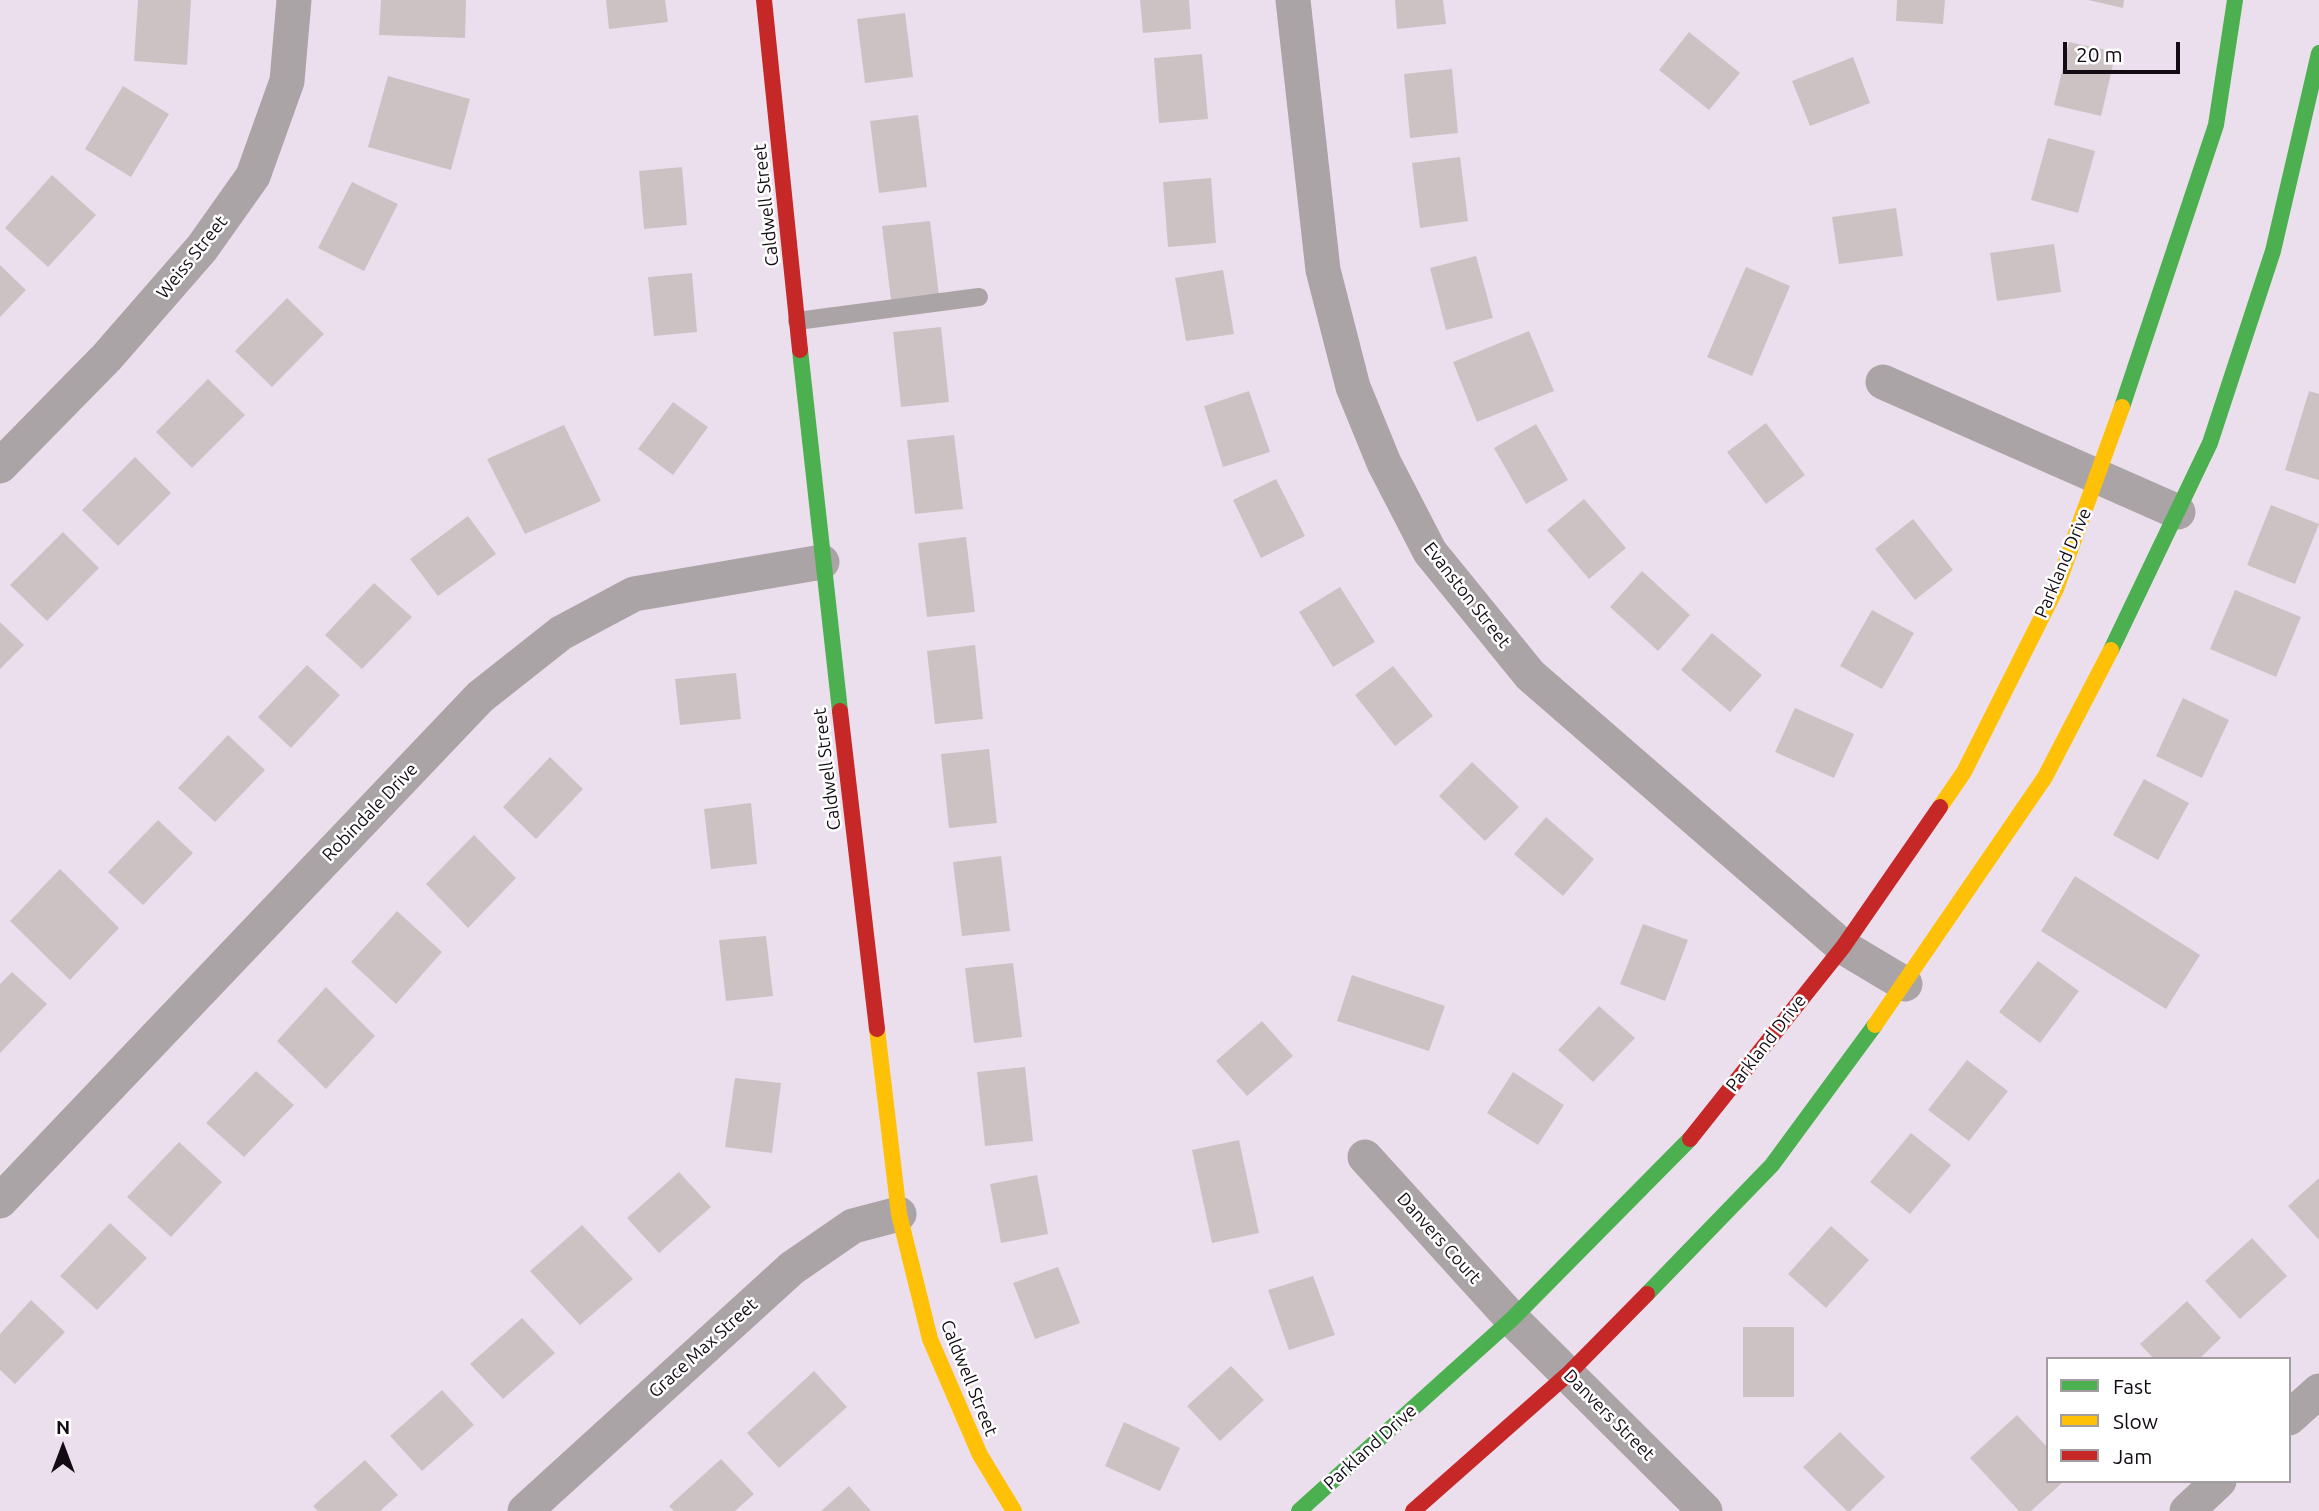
<!DOCTYPE html>
<style>
body{margin:0}
#map{position:relative;width:2319px;height:1511px;overflow:hidden;background:#ecdfed;font-family:Ubuntu,sans-serif}
canvas{display:block}
.legend{position:absolute;left:2046px;top:1357px;width:245px;height:126px;box-sizing:border-box;background:#fff;border:2px solid #a19da1;margin:0;padding:9px 12px;list-style:none;font-size:21px;color:#130b14}
.legend li{display:flex;align-items:center;gap:14px;height:35px}
.legend b{width:35px;border:2px solid #a19da1}
.north{position:absolute;left:28px;top:1413px;width:70px;height:70px;-webkit-text-stroke:5px #fff;paint-order:stroke;rotate:0deg;font-size:19px;font-weight:700;line-height:28px;text-align:center;color:#130b14}
.north::after{content:'';display:block;margin:auto;width:24px;height:32px;background:#130b14;clip-path:polygon(50% 0,100% 100%,50% 72%,0 100%)}
.scale{position:absolute;left:2063px;top:42px;width:117px;height:32px;box-sizing:border-box;border:4px solid #130b14;border-top:0;padding-left:9px;font-size:21px;line-height:24px;white-space:nowrap;color:#130b14;-webkit-text-stroke:5px #fff;paint-order:stroke}
</style>
<div id="map">
<canvas width="2319" height="1511"></canvas>
<ul class="legend">
<li><b style="height:9px;background:#4caf50"></b>Fast</li>
<li><b style="height:9px;background:#ffc107"></b>Slow</li>
<li><b style="height:9px;background:#c62828"></b>Jam</li>
</ul>
<div class="north">N</div>
<div class="scale">20 m</div>
</div>
<script>
const c = document.querySelector('canvas').getContext('2d');
c.lineJoin = 'round';
function fill(path, color) {
  c.fillStyle = color;
  c.fill(path, 'evenodd');
}
function trace(path, color, width, dash) {
  c.strokeStyle = color;
  c.lineWidth = width;
  c.lineCap = dash ? 'butt' : 'round';
  c.setLineDash(dash || []);
  c.stroke(path);
}
function label(font, color, halo, rows, align = 'center') {
  c.font = font + ' Ubuntu,sans-serif';
  c.lineWidth = 5;
  c.setLineDash([]);
  c.textBaseline = 'middle';
  c.strokeStyle = halo;
  c.fillStyle = color;
  for (const [text, x, y, turn = 0] of rows) {
    c.save();
    c.translate(x, y);
    c.rotate((+turn || 0) * Math.PI / 180);
    c.textAlign = isNaN(turn) ? turn : align;
    if (halo) c.strokeText(text, 0, 0);
    c.fillText(text, 0, 0);
    c.restore();
  }
}
const building = new Path2D(`
 M138 0H191L187 65 134 61Z
 M381 0H466L465 38 379 35Z
 M606 0H665L668 22 609 29Z
 M1140 0H1189L1191 29 1143 33Z
 M1395 0H1443L1446 24 1397 29Z
 M1897 0H1945L1943 24 1896 21Z
 M2088 0H2124L2123 8Z
 M905 13 913 77 865 83 857 19Z
 M1689 32 1740 73 1709 110 1659 70Z
 M2069 42 2116 52 2101 116 2054 105Z
 M1202 54 1208 119 1159 123 1154 58Z
 M1853 57 1870 103 1810 126 1792 81Z
 M1452 69 1458 133 1410 138 1404 74Z
 M388 76 470 99 451 170 368 147Z
 M123 86 169 114 131 177 85 149Z
 M918 115 927 187 879 193 870 121Z
 M2048 138 2095 151 2078 213 2031 200Z
 M1460 157 1468 221 1420 228 1412 163Z
 M682 167 687 225 644 229 639 171Z
 M52 175 96 215 48 267 5 228Z
 M1211 178 1216 243 1168 247 1163 182Z
 M352 182 398 204 364 271 318 248Z
 M1896 208 1903 256 1839 264 1832 217Z
 M930 221 939 295 891 300 882 226Z
 M2054 244 2061 292 1997 301 1990 253Z
 M1476 256 1493 318 1446 330 1430 268Z
 M0 265 26 290 0 317Z
 M1746 267 1790 286 1752 376 1707 357Z
 M1223 270 1234 334 1186 341 1175 278Z
 M692 273 697 332 654 336 648 277Z
 M287 298 324 334 272 387 235 351Z
 M941 327 949 402 901 407 893 332Z
 M1529 331 1554 391 1477 422 1453 362Z
 M208 379 245 415 192 468 156 432Z
 M1249 391 1270 452 1223 467 1204 406Z
 M2309 391 2319 394V480L2285 470Z
 M673 402 708 427 673 475 638 449Z
 M1766 423 1805 475 1766 504 1727 452Z
 M1536 424 1568 480 1526 504 1494 448Z
 M564 425 601 501 525 534 487 459Z
 M954 435 963 509 915 514 907 440Z
 M135 457 171 493 118 546 82 510Z
 M1276 479 1305 536 1261 558 1233 500Z
 M1584 499 1626 548 1589 579 1547 530Z
 M2271 505 2319 524 2295 584 2247 565Z
 M468 516 496 554 438 596 410 559Z
 M1913 519 1953 570 1915 600 1875 549Z
 M63 532 99 568 47 621 10 585Z
 M966 537 975 612 927 617 918 543Z
 M1642 571 1690 615 1658 651 1610 607Z
 M374 583 412 617 362 669 325 635Z
 M1340 587 1375 642 1333 667 1299 612Z
 M2235 590 2301 617 2276 677 2210 649Z
 M1872 610 1914 633 1882 689 1840 666Z
 M0 622 24 645 0 669Z
 M1712 633 1762 675 1730 712 1681 670Z
 M975 645 983 719 935 724 927 651Z
 M307 665 340 695 291 748 258 717Z
 M1393 666 1433 716 1395 746 1355 695Z
 M736 673 741 719 680 725 675 679Z
 M2183 698 2229 720 2202 778 2156 756Z
 M1795 708 1854 734 1834 778 1775 752Z
 M228 735 265 770 215 822 178 788Z
 M989 749 997 823 949 828 941 754Z
 M550 757 583 789 536 839 503 807Z
 M1472 762 1519 807 1485 841 1439 796Z
 M2144 779 2189 803 2158 860 2113 835Z
 M751 803 757 864 711 869 704 809Z
 M1546 817 1594 859 1563 896 1514 854Z
 M158 820 193 853 143 905 108 872Z
 M474 835 516 878 468 928 426 884Z
 M1001 856 1010 931 962 936 953 862Z
 M60 869 119 928 70 980 10 921Z
 M2075 876 2200 955 2166 1009 2041 931Z
 M397 911 442 952 396 1004 351 962Z
 M1643 924 1688 940 1665 1001 1620 984Z
 M766 936 773 996 726 1001 719 940Z
 M2038 961 2079 991 2040 1043 1999 1012Z
 M1013 963 1022 1037 974 1043 965 968Z
 M12 972 47 1004 0 1053V984Z
 M1352 975 1445 1006 1429 1051 1337 1021Z
 M326 987 375 1036 326 1089 277 1041Z
 M1599 1006 1635 1038 1593 1082 1558 1050Z
 M1262 1021 1293 1056 1247 1096 1216 1061Z
 M1967 1060 2008 1091 1969 1141 1928 1110Z
 M1025 1067 1033 1141 985 1146 977 1072Z
 M256 1071 294 1105 244 1157 206 1123Z
 M1513 1072 1564 1105 1538 1145 1487 1113Z
 M735 1078 781 1083 772 1153 725 1147Z
 M1911 1133 1951 1165 1910 1214 1870 1182Z
 M1239 1140 1259 1233 1212 1243 1192 1150Z
 M179 1142 222 1182 171 1237 127 1197Z
 M679 1172 711 1207 659 1253 627 1218Z
 M1037 1175 1048 1234 1001 1243 990 1184Z
 M2319 1178V1240L2288 1206Z
 M110 1223 147 1258 97 1310 60 1276Z
 M582 1225 633 1279 580 1325 530 1271Z
 M1831 1226 1869 1260 1826 1308 1788 1274Z
 M2252 1238 2287 1276 2240 1319 2205 1281Z
 M1058 1267 1080 1323 1035 1339 1013 1283Z
 M1313 1276 1335 1335 1289 1350 1268 1290Z
 M31 1300 65 1332 15 1384 0 1370V1334Z
 M2187 1301 2221 1338 2199 1359H2154L2140 1344Z
 M522 1318 555 1353 503 1399 470 1364Z
 M1743 1327H1794V1397H1743Z
 M1231 1366 1264 1400 1220 1441 1187 1406Z
 M814 1371 847 1407 779 1468 747 1433Z
 M442 1390 474 1425 422 1471 390 1436Z
 M2017 1415 2048 1448V1481H2064L2031 1511H2019L1970 1458Z
 M1124 1422 1180 1448 1160 1491 1105 1466Z
 M1840 1432 1885 1477 1850 1511H1847L1803 1467Z
 M721 1459 754 1494 735 1511H674L669 1506Z
 M365 1460 398 1495 380 1511H318L313 1506Z
 M849 1486 871 1511H821Z`);
const lane = new Path2D(`
 M797 321 979 297`);
const street = new Path2D(`
 M1293 0 1323 270 1353 387 1384 463 1430 552 1530 675 1843 947 1905 984
 M1883 382 2178 512
 M0 466 107 357 202 248 253 176 287 81 294 0
 M1365 1157 1512 1319 1705 1511
 M0 1201 480 697 561 633 634 594 822 562
 M2289 1418 2319 1391
 M525 1511 792 1268 853 1226 899 1214
 M2187 1511 2219 1481`);
const fast = new Path2D(`
 M800 350 840 711
 M2122 407 2216 125 2235 0
 M2111 650 2210 443 2273 251 2319 53
 M1647 1294 1772 1165 1875 1025
 M1299 1511 1512 1319 1690 1139`);
const slow = new Path2D(`
 M1940 807 1964 772 2056 589 2122 407
 M1875 1025 2045 777 2111 650
 M877 1029 899 1214 930 1339 980 1455 1014 1511`);
const jam = new Path2D(`
 M764 0 800 350
 M840 711 877 1029
 M1690 1139 1843 947 1940 807
 M1413 1511 1568 1374 1647 1294`);
const streetNames = [
 ["Caldwell Street",766,205,-96],
 ["Weiss Street",192,257,-51],
 ["Parkland Drive",2063,563,-67],
 ["Evanston Street",1467,595,52],
 ["Caldwell Street",827,769,-97],
 ["Robindale Drive",370,812,-46],
 ["Parkland Drive",1766,1043,-52],
 ["Danvers Court",1439,1238,48],
 ["Grace Max Street",703,1348,-42],
 ["Caldwell Street",969,1378,68],
 ["Danvers Street",1609,1415,45],
 ["Parkland Drive",1370,1447,-42]
];
fill(building, '#cdc2c3');
trace(lane, '#aba4a6', 18);
trace(street, '#aba4a6', 35);
trace(fast, '#4caf50', 16);
trace(slow, '#ffc107', 16);
trace(jam, '#c62828', 16);
label('18px', '#130b14', '#fff', streetNames);
</script>
